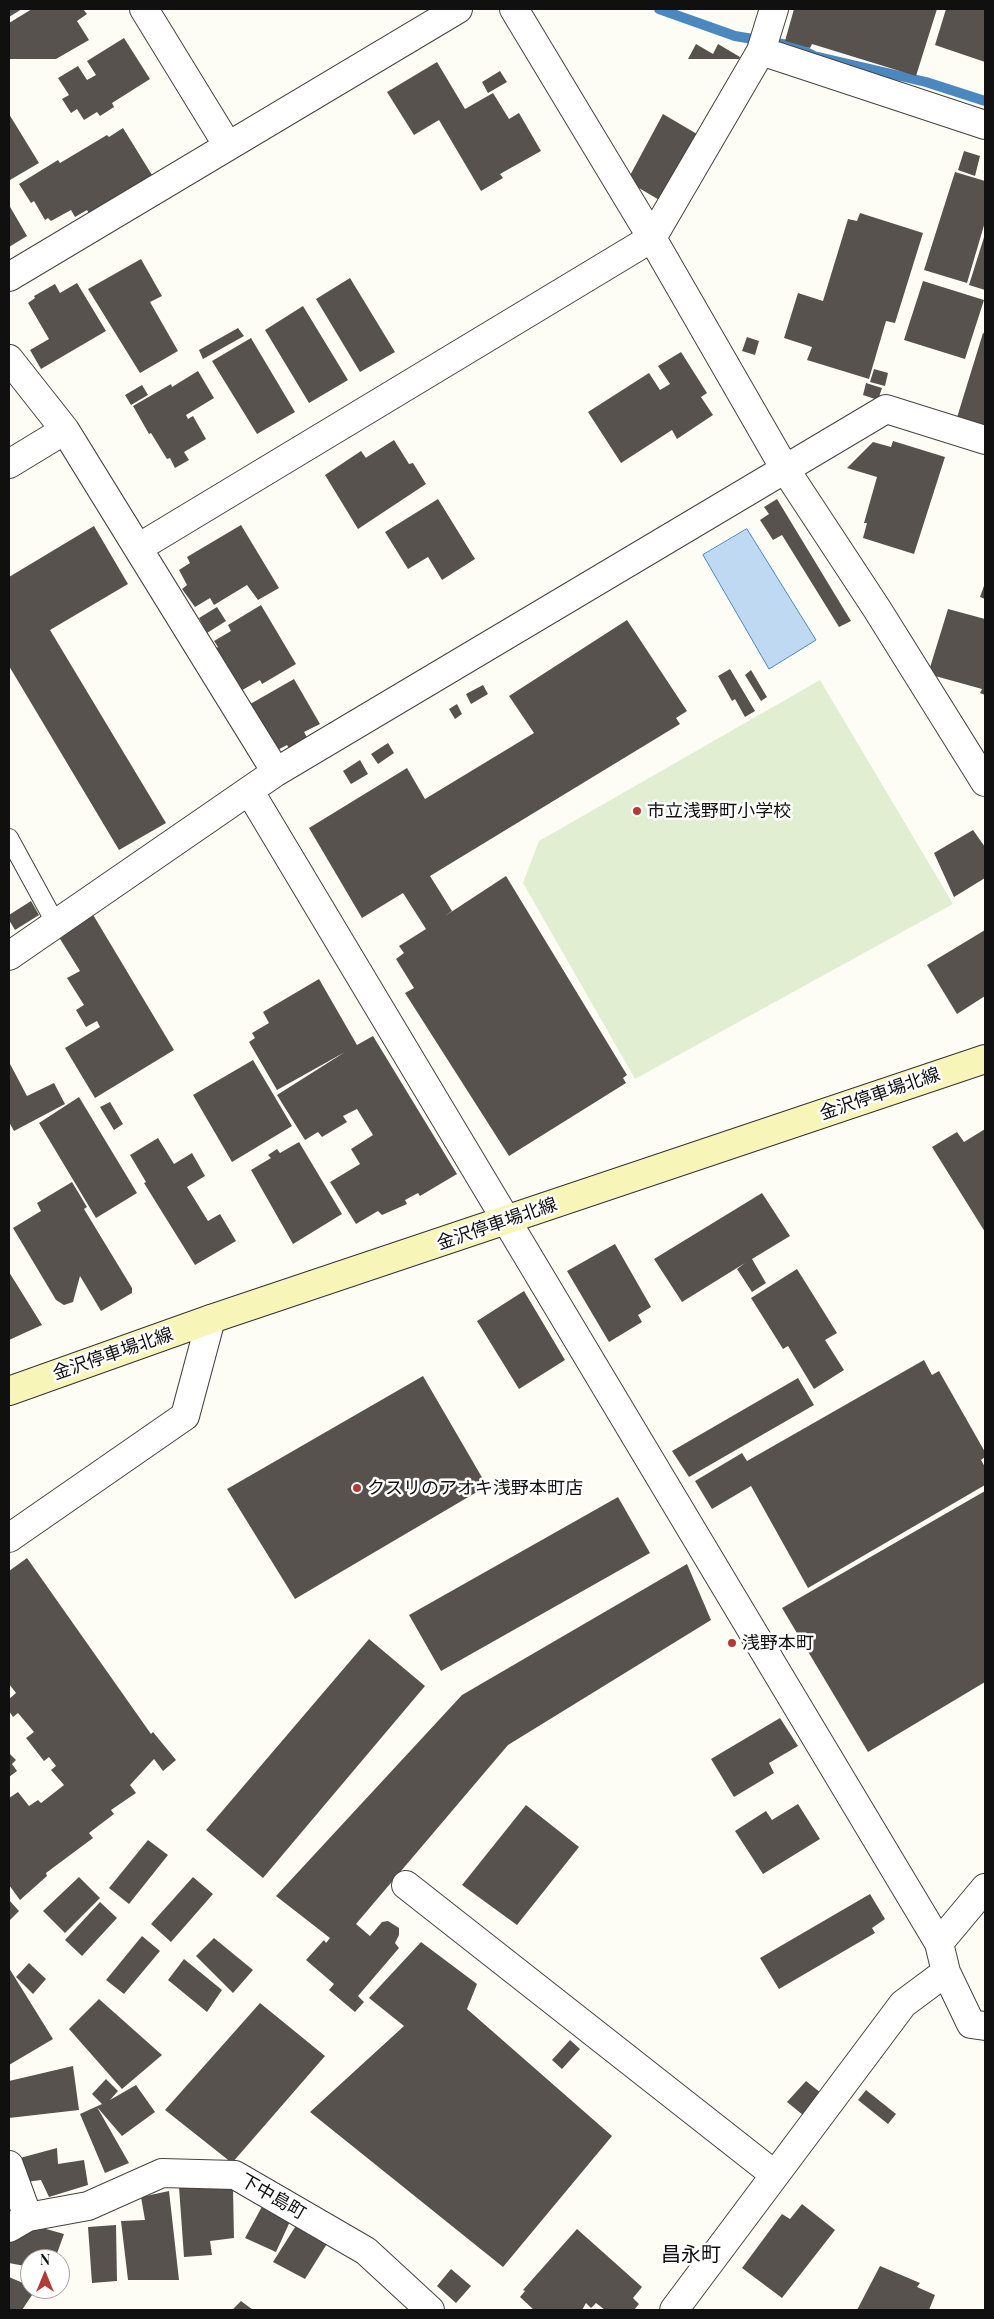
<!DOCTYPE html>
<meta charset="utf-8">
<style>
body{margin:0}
#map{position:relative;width:994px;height:2319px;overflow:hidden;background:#fefdf5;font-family:"Playfair Display",serif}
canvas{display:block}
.frame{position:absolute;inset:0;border:10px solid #101010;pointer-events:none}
.north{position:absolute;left:20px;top:2249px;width:50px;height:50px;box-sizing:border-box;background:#fff;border:1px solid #9f9f9f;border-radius:50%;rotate:0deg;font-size:14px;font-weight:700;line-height:20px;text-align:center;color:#101010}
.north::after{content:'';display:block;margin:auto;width:18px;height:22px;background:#b33a35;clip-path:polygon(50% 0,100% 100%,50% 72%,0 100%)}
</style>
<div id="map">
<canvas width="994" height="2319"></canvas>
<div class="frame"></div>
<div class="north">N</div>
</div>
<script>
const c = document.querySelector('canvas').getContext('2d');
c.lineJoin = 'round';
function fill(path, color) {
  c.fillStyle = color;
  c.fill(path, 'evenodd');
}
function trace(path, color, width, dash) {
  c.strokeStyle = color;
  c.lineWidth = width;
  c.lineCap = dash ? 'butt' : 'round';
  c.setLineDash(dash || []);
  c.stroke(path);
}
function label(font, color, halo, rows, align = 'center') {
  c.font = font + ' "Playfair Display","Noto Sans JP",serif';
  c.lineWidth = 5;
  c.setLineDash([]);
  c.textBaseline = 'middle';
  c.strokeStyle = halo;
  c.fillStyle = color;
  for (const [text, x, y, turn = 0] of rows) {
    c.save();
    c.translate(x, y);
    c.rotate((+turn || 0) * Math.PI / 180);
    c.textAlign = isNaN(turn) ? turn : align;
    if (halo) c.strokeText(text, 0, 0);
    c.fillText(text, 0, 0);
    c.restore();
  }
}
const pitch = new Path2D(`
 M820 680 953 904 635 1079 523 883 539 841Z`);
const water = new Path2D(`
 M747 529 816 640 769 669 703 555Z`);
const stream = new Path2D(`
 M659 9 735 36 794 46 814 56 926 82 985 101`);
const building = new Path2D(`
 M9 9H22L9 17Z
 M32 9H83L87 14 77 21 89 40 56 59H9V23Z
 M794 9H937L916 76 812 44 810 48 785 41Z
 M946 9H985V62L935 45Z
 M124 38 150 79 112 103 114 107 100 116 97 112 84 120 77 109 71 113 62 99 69 95 58 78 78 66 87 80 96 75 87 61Z
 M696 44 713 54 718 44 740 57 739 59H688Z
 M437 62 465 109 493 93 509 119 519 113 541 151 500 174 503 178 481 191 439 120 414 135 387 92Z
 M500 71 507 82 488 93 482 82Z
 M9 114 39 163 10 180 9 183Z
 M663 114 697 134 661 201 627 181Z
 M123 128 152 175 142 181 145 186 90 215 87 210 75 217 71 210 51 221 48 218 45 220 34 201 31 203 19 184 58 160 60 163 107 135 109 137Z
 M964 151 980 156 975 176 958 170Z
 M955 172 985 181V222L967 283 924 270Z
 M9 205 27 236 9 247Z
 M860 213 923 233 895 323 886 321 869 379 807 360 812 347 784 338 798 293 823 301 848 219 857 221Z
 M985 234V290L969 285Z
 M141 259 162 296 150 302 178 351 140 373 88 289Z
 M350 278 395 352 360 372 316 299Z
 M923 281 984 300 965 359 904 340Z
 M77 283 106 331 41 369 30 350 49 339 28 303 35 298 34 296 55 284 60 293Z
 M303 306 348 380 309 403 265 330Z
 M238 328 244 336 203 359 199 350Z
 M983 333 985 334V433L955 424Z
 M747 337 759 341 755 355 742 351Z
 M251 338 295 412 257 434 212 361Z
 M681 352 707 393 701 397 713 415 677 439 672 430 621 463 588 412 649 373 660 390 670 384 658 366Z
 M874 369 888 373 885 386 870 382Z
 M198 371 214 398 186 415 188 419 193 416 206 439 184 452 189 460 175 468 170 458 167 459 151 433 149 434 133 406 171 384 172 387Z
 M866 383 882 388 878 400 863 395Z
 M142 385 148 395 131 405 125 395Z
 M394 440 409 464 413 463 426 484 358 529 325 475 361 451 366 458 367 457Z
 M893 441 945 457 914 554 863 538 867 523H864L877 477 847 468 873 442 891 447Z
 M438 499 475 559 442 580 428 557 408 569 385 532Z
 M777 499 851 621 839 627 782 535 773 540 760 520 769 514 764 507Z
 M241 525 279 588 258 600 247 585 214 605 210 598 195 607 182 589 187 585 179 570 190 563 187 557Z
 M94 526 128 584 50 630 166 823 119 850 9 666V577Z
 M985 583V599L980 597Z
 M261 605 296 664 262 684 260 680 237 693 211 651 218 647 214 641 231 631 228 625Z
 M217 607 226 621 207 633 199 618Z
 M948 609 985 619V695L980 693 982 689 928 674Z
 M627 620 687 711 676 718 680 724 430 876 452 911 445 916 506 876 627 1075 623 1078 626 1083 509 1156 405 993 414 988 396 959 404 953 399 946 426 929 403 893 362 918 309 828 407 768 425 799 534 733 509 696Z
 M730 669 755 711 745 717 735 699 732 701 718 676Z
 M751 670 767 697 761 701 745 675Z
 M294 679 320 724 304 732 312 746 294 757 287 745 272 753 245 707Z
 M483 685 488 694 471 704 466 694Z
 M457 704 462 714 455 719 449 709Z
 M388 743 394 753 378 764 371 754Z
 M360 760 368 774 351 784 343 771Z
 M973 830 985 847V878L954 897 934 853Z
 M31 901 39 915 15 930 9 920V915Z
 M92 913 174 1050 95 1098 65 1048 100 1027 97 1021 86 1027 76 1010 84 1005 67 978 80 971 57 934Z
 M985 930V996L957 1014 927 965Z
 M319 979 357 1045 373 1036 457 1174 420 1196 418 1193 405 1200 407 1204 382 1215 378 1211 356 1224 330 1182 360 1164 351 1149 373 1135 357 1109 343 1116 347 1122 322 1137 318 1132 305 1140 277 1095 345 1052 277 1090 249 1042 255 1038 252 1033 269 1023 263 1012Z
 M253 1060 292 1126 232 1162 193 1095Z
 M9 1062 27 1096 54 1083 65 1104 14 1131 9 1122Z
 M79 1097 137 1193 96 1218 39 1123Z
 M110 1102 123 1124 114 1130 100 1107Z
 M985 1129V1232L932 1147 957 1132 964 1142Z
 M158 1138 174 1164 192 1153 205 1176 187 1187 208 1221 220 1214 236 1241 195 1265 144 1183 146 1182 130 1155Z
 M299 1142 342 1214 293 1244 251 1170 271 1158 268 1155 277 1149 280 1153Z
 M72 1182 87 1207 84 1209 132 1288V1293L101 1311 80 1276 73 1302 64 1305 56 1300 13 1228 41 1211 37 1203Z
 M762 1193 790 1236 752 1259 766 1283 752 1292 737 1269 745 1263 682 1302 654 1259Z
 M615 1244 651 1307 638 1315 642 1322 609 1342 567 1271Z
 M797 1269 837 1333 825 1340 844 1370 814 1389 788 1346 783 1349 751 1298Z
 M9 1272 42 1325 9 1340Z
 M524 1291 565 1360 519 1389 477 1321Z
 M924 1360 932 1375 939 1371 985 1452V1457L981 1460 985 1467V1485L808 1588 751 1486 712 1509 695 1481 742 1453 747 1461Z
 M423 1376 487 1486 295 1599 227 1489Z
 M798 1378 814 1405 689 1477 672 1451Z
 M985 1491V1682L868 1752 782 1608Z
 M618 1497 650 1553 441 1671 409 1615Z
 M27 1558 151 1734 153 1732 176 1760 163 1771 154 1759 130 1785 136 1793 111 1810 114 1814 89 1833 93 1838 46 1873 47 1876 20 1900 9 1885V1798L18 1792 29 1806 38 1800 41 1803 64 1785 51 1770 56 1766 49 1757 44 1761 26 1738 34 1732 18 1713 13 1717 9 1711V1699L16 1693 9 1684V1571Z
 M687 1564 711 1620 508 1745 356 1924 370 1936 382 1922 388 1921 399 1928V1935L395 1943 399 1948 358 1996 364 2002 355 2012 329 1990 334 1984 306 1960 324 1940 326 1943 330 1938 276 1896 462 1695Z
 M369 1639 425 1686 263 1878 206 1830Z
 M780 1718 798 1746 769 1763 774 1773 734 1797 711 1759Z
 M9 1753 16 1760 12 1764 17 1771 9 1777Z
 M798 1804 820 1839 763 1874 735 1831 766 1811 772 1820Z
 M526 1805 579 1847 517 1925 462 1885Z
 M148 1840 168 1855 129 1904 109 1888Z
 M79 1877 100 1898 65 1933 43 1911Z
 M193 1877 213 1894 171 1942 151 1924Z
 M870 1894 885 1919 872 1928 875 1933 779 1989 760 1958Z
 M9 1900 19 1911 9 1921Z
 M100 1902 117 1918 82 1956 65 1940Z
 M142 1936 160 1951 124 1994 106 1980Z
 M214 1938 253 1970 233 1993 196 1956Z
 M421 1942 477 1984 467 2009 612 2136 503 2267 310 2112 404 2026 369 1998Z
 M184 1959 222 1990 207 2012 168 1980Z
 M29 1963 46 1979 33 1994 16 1977Z
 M9 1968 53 2039 9 2065Z
 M99 1999 162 2055 122 2089 69 2029Z
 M260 2003 325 2056 232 2163 165 2110Z
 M570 2040 580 2049 562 2069 552 2060Z
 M73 2066 79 2110 9 2118V2081Z
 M106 2079 118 2091 110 2100 136 2085 155 2112 122 2136 97 2107 129 2163 105 2173 80 2114 102 2104 92 2094Z
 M806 2081 821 2093 803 2115 787 2102Z
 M866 2090 896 2114 888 2124 858 2100Z
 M57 2148 58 2164 84 2160 88 2185 49 2197 41 2180 26 2182 20 2158Z
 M179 2187 233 2188 234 2238 210 2241 212 2255 184 2257Z
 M169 2191 179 2280H128L121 2221 145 2220 141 2197Z
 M265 2201 293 2215 276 2252 245 2238Z
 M802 2204 835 2230 782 2298 742 2268 782 2214 790 2219Z
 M297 2224 330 2239 305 2279 273 2262Z
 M116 2225 117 2281 92 2283 88 2227Z
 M39 2227 64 2234 55 2259H30V2267L9 2263V2242Z
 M577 2229 642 2287 633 2298 639 2304 634 2310H605L596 2303 591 2308 586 2303 582 2310H534L520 2297 525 2291 523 2290Z
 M880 2266 920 2283 917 2287 935 2295 929 2310H857Z
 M451 2269 471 2286 456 2303 437 2286Z
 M9 2277 30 2286V2289H36L22 2310H9Z
 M241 2301 253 2310H232Z`);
const service = new Path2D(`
 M9 838 56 924`);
const minor = new Path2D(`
 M144 9 228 146
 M514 9 652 238 785 469 877 609 985 782
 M761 51 985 125
 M9 277 458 9
 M9 359 65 430 276 772
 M9 464 65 430
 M138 548 652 238 761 51 774 9
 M250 792 939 1943 946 1972 971 2024 985 2026
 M9 956 276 772 886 409 985 440
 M9 1538 185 1416 211 1319
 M406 1885 775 2175
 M939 1943 985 1888
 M9 2165 28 2217
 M9 2228 28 2217 88 2206 162 2173 235 2175 366 2251 430 2310
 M674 2310 903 2004 946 1972`);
const secondary = new Path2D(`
 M9 1391 211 1319 985 1059`);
const markers = [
 [637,811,5,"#b33a35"],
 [357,1488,5,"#b33a35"],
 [732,1643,5,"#b33a35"]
];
const poiNames = [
 ["市立浅野町小学校",647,811],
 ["クスリのアオキ浅野本町店",367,1488],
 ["浅野本町",742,1643]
];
const streetNames = [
 ["金沢停車場北線",880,1094,-19],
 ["金沢停車場北線",497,1224,-19],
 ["金沢停車場北線",113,1354,-19],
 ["下中島町",273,2197,30]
];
const quarterNames = [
 ["昌永町",691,2255]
];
fill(pitch, '#e2eed1');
fill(water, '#bed9f1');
trace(water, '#4c88c0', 1);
trace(stream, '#4c88c0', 10);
fill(building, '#58524e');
trace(service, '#434343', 20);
trace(minor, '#434343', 30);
trace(secondary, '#323232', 30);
trace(service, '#fff', 18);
trace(minor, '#fff', 28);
trace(secondary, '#f7f5b7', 28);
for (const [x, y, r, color] of markers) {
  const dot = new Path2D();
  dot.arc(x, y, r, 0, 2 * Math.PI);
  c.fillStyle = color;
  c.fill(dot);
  trace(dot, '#fff', 2);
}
label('18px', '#101010', '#fff', poiNames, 'left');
label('18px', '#101010', '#fff', streetNames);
label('20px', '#101010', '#fff', quarterNames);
</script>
